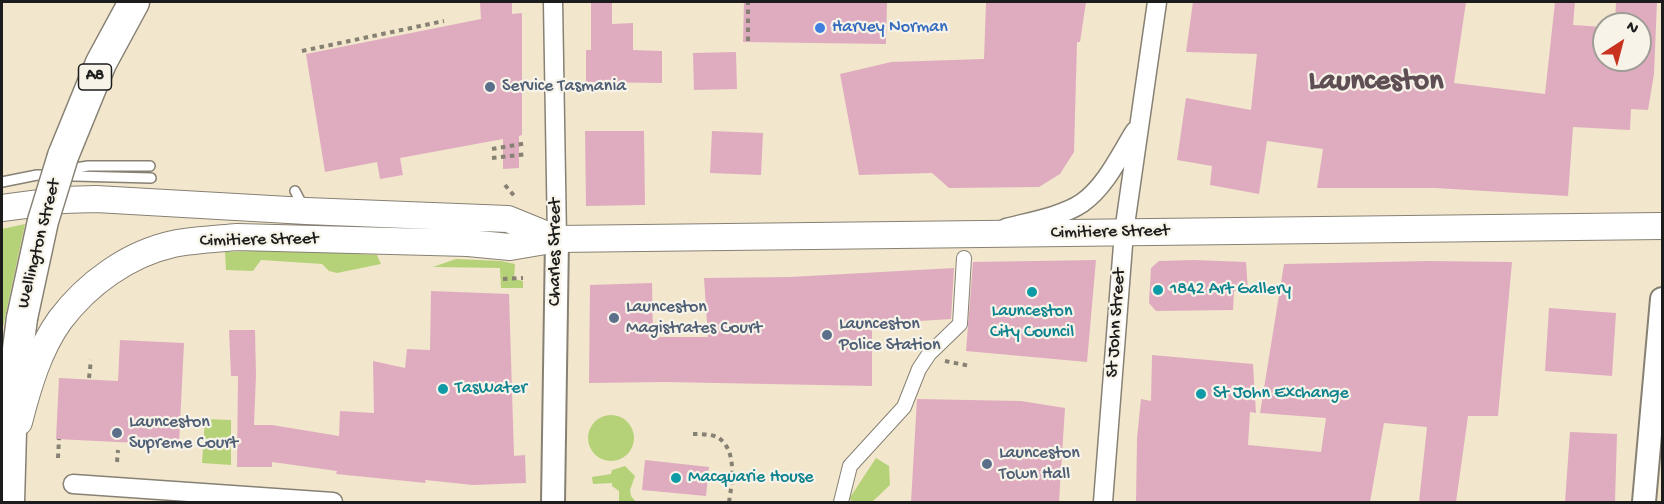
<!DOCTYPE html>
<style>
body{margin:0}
#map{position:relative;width:1664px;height:504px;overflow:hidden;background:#f2e6cd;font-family:"Gochi Hand",sans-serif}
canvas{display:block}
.frame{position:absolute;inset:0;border:3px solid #1c1c1c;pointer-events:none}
.north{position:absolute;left:1592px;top:12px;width:60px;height:60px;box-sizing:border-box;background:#f7f3e8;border:2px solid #9f9d96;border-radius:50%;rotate:36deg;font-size:16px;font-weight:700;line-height:24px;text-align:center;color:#1c1c1c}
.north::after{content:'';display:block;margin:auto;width:21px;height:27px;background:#c8321e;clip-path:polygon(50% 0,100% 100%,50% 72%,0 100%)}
</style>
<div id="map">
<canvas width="1664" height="504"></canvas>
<div class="frame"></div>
<div class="north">N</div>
</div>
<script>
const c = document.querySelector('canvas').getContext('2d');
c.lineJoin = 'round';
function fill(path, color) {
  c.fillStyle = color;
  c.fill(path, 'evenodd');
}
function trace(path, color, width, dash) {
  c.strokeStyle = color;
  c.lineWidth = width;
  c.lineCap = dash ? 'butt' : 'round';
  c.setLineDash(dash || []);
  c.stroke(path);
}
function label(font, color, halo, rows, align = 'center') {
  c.font = font + ' "Gochi Hand",sans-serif';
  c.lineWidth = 4.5;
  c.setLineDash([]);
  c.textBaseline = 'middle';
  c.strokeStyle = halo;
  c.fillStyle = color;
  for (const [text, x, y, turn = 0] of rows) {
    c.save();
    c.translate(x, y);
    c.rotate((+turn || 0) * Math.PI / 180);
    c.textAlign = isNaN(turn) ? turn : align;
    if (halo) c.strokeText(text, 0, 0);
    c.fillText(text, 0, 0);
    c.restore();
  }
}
const green = new Path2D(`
 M25 224 3 327 2 339V229Z
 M282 250 377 255 381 264 337 273 329 271 322 264 261 260 253 271 226 270 225 252Z
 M456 259 501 261 515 264 514 279 523 281V288H501L500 268 433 267Z
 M588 438a23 23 0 1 1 46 0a23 23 0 1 1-46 0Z
 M205 419 231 420V465L202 463Z
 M876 458 889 466 890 485 872 502H854L849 499Z
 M625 466 635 476 630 490 631 496 636 502H619V491L612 486V483L593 484 592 477 611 474 612 470Z`);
const building = new Path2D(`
 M480 2H512V14L522 13V135L519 136V168L503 169V139L400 158 403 175 380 179 377 162 325 172 306 54 481 19Z
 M591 2H612V24L633 23V50L662 51V83L586 82V50H591Z
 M744 2H887L886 44 743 42Z
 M986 2H1086L1080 42H1077L1074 152 1060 174 1039 187 949 188 932 173 859 175 840 74 891 62 984 59Z
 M1193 2H1466L1454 83 1545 94 1555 2H1575L1573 25 1604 27V60H1640V24H1615L1616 2H1657L1654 74 1648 110 1631 109 1630 130 1573 127 1568 196 1435 188H1317L1323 149 1267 141 1259 194 1210 185 1212 166 1177 160 1186 98 1251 110 1257 54 1186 52Z
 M736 52 737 89 694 90 693 53Z
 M585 131H644L645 205 586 206Z
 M712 131 763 133 761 175 710 173Z
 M1096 260 1087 362 966 351 973 262Z
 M1194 260 1246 262 1248 290 1234 291 1233 310 1156 311 1149 303 1151 268 1159 261Z
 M1429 261 1512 262 1498 416H1468L1456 502H1419L1427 427 1384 423 1370 502H1136L1137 438 1141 399 1151 401 1152 355 1253 364 1256 413 1250 412 1248 445 1321 452 1326 418 1260 413 1284 264Z
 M954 268 951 319 872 324V386L665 382 589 383 590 285 652 283 653 337H708L704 278 790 277Z
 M431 291 509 294 514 456 525 455 526 483 473 485 425 480 426 483 336 474 337 471 272 462V467H237L238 376H231L229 330H255L256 375 254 425H272L339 436 340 411 374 413 373 361 405 368 407 349 430 350Z
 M1549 308 1616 313 1612 376 1545 371Z
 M120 340 184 343 179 445 56 439 59 378 118 381Z
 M917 399 1021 401 1065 408 1059 502H911Z
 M1570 432 1617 434 1615 502H1565Z
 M645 460 709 467 706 496 642 490Z`);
const path = new Path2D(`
 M748 41V2
 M302 51 444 21
 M492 149 527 143
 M492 158 527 154
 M505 185 516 198
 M503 279 523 278
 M945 361 970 366
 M89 378 91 360
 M693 434C700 434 711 434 717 437 738 449 732 483 729 502
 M58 458 59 439
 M117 462 118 450`);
const service = new Path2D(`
 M63 170 88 166H150
 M2 182 37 175 151 178
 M295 191 304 208`);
const pedestrian = new Path2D(`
 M841 502 850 466 904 407 919 369 929 354 960 324 964 258`);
const minor = new Path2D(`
 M553 2 557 239
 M1006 228C1029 222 1063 216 1082 203 1106 186 1120 155 1135 131
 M73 484 333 502
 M1103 502 1124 232 1157 2`);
const tertiary = new Path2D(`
 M553 502 557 239
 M1644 502 1662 299`);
const secondary = new Path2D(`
 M2 208 63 200 96 199 306 211 508 219 557 239
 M19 422C28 387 39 349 60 320 87 284 128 254 173 244 194 240 215 239 237 237L468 243 510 247 557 239C926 237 1294 230 1662 226`);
const trunk = new Path2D(`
 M63 156 101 63 134 2
 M9 502 12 396 22 318`);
const trunkBridge = new Path2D(`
 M22 318 43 221 63 156`);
const markers = [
 [820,28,6,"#3f7fe0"],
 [490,87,6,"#5c6f8a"],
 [1158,290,6,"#0f9aa8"],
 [1032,292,6,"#0f9aa8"],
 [614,318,6,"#5c6f8a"],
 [827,335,6,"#5c6f8a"],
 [443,389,6,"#0f9aa8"],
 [1201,394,6,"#0f9aa8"],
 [117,433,6,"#5c6f8a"],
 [987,464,6,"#5c6f8a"],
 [676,478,6,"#0f9aa8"]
];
const shields = [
 [95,77,33]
];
const shieldNames = [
 ["A8",95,77]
];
const shopNames = [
 ["Harvey Norman",832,28]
];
const serviceNames = [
 ["Service Tasmania",502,87],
 ["Launceston",626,308],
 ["Magistrates Court",626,329],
 ["Launceston",839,325],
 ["Police Station",839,346],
 ["Launceston",129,423],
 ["Supreme Court",129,444],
 ["Launceston",999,454],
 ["Town Hall",999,475]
];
const streetNames = [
 ["Cimitiere Street",1110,233,-1],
 ["Cimitiere Street",259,241,-1],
 ["Wellington Street",40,244,-76],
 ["Charles Street",556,252,-90],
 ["St John Street",1117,323,-86]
];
const cultureNames = [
 ["1842 Art Gallery",1170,290],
 ["Launceston",1032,312,"center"],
 ["City Council",1032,333,"center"],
 ["TasWater",455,389],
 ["St John Exchange",1213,394],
 ["Macquarie House",688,478]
];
const townNames = [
 ["Launceston",1376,83]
];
fill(green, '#b6d278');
fill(building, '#dfacbf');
trace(service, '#878174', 12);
trace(pedestrian, '#878174', 16);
trace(minor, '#878174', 21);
trace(tertiary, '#878174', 26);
trace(secondary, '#878174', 28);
trace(trunk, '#878174', 33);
trace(path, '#878174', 4, [4.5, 4.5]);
trace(service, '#fff', 9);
trace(pedestrian, '#fff', 14);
trace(minor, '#fff', 18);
trace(tertiary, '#fff', 22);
trace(secondary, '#fff', 26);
trace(trunk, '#fff', 30);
trace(trunkBridge, '#878174', 33, []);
trace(trunkBridge, '#fff', 30);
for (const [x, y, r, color] of markers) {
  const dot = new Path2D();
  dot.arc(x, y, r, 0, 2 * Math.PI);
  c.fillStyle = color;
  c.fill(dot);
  trace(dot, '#f7f3e8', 2);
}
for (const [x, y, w] of shields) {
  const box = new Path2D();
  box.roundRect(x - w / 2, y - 13, w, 26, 4.5);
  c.fillStyle = '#f7f3e8';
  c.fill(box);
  trace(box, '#1c1c1c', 1.5);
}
label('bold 16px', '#1c1c1c', null, shieldNames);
label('18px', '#366cbe', '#f7f3e8', shopNames, 'left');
label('18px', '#4e5e75', '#f7f3e8', serviceNames, 'left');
label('18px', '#1c1c1c', '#f7f3e8', streetNames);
label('18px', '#0d838f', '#f7f3e8', cultureNames, 'left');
label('bold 30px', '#604e55', '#f7f3e8', townNames);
</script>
